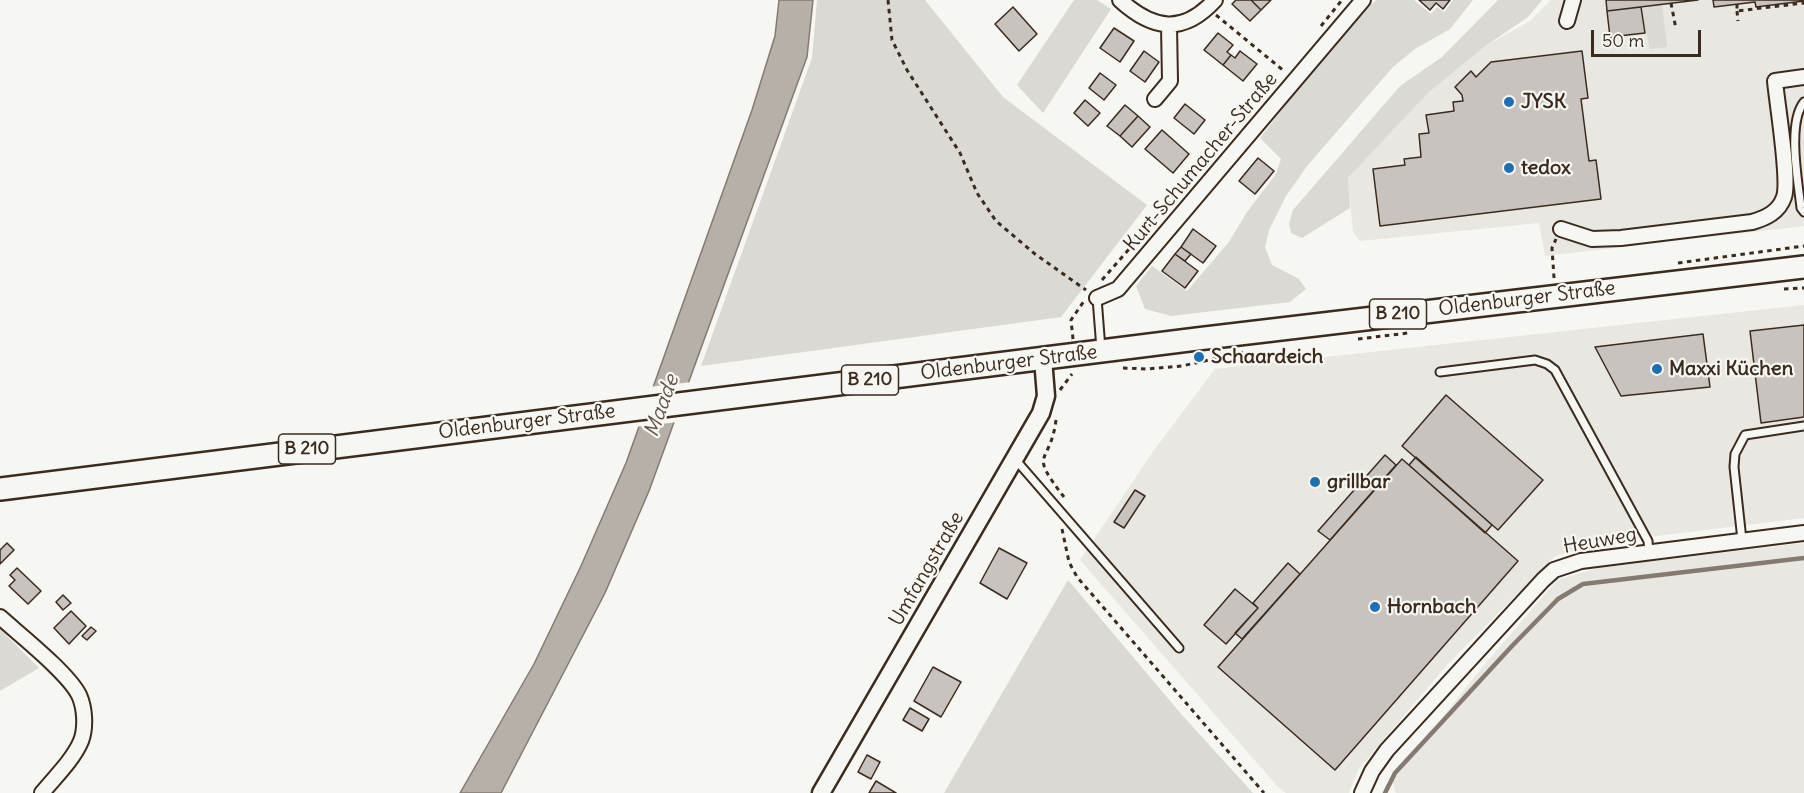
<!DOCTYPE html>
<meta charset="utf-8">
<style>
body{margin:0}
#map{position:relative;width:1804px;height:793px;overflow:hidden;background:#f6f6f2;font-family:Delius,sans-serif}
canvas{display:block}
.scale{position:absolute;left:1591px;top:30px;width:110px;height:27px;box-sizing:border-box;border:3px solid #3b2a1e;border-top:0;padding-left:8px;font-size:18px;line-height:21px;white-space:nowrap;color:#3b2a1e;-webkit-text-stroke:4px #f6f6f2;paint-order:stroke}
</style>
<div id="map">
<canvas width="1804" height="793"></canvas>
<div class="scale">50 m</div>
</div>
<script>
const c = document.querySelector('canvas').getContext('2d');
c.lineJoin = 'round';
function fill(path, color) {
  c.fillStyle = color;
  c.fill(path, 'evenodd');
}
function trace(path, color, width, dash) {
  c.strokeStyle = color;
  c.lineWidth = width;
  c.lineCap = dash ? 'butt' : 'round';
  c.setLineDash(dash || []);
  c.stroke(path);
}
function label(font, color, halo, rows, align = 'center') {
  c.font = font + ' Delius,sans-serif';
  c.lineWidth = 4.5;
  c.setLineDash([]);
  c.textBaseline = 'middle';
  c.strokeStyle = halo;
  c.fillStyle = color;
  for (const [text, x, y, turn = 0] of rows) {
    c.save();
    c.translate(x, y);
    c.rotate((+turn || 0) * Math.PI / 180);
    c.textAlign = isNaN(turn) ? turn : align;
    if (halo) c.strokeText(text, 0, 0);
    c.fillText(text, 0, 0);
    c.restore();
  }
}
const built = new Path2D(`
 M1551 0H1804V226L1545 256 1539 223 1360 241 1353 232 1348 178 1428 93 1484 47 1530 21Z
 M1804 305V518L1615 541 1555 556 1447 665 1358 770 1349 793H1286L1278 787 1080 560 1152 453 1215 369Z
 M1804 543V793H1396L1392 781 1480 670 1557 580 1601 567Z`);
const green = new Path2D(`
 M817 0H925L1003 97 1147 205 1061 317 701 366 812 58Z
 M1074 0H1097L1111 9 1043 113 1017 85Z
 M1376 0H1414L1431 14 1437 7 1444 12 1453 0H1473L1450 29 1415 49 1393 67 1307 166 1286 196 1269 230 1265 247 1272 265 1299 279 1306 289 1290 302 1171 316 1145 309 1136 286 1152 266 1187 291 1229 242 1247 212 1276 174 1281 159 1260 138 1334 43Z
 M1498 0H1542L1528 17 1484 47 1428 93 1348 178 1350 208 1302 238 1291 233 1289 224 1293 210 1400 86 1442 57Z
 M1662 4 1667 47 1650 49 1641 7Z
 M1068 580 1182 715 1253 793H944Z
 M0 629 39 668 0 691Z`);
const water = new Path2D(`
 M779 0H813L807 57 649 491 605 593 501 793H460L534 664 581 566 626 463 752 110 775 36Z`);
const pier = new Path2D(`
 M692 382 678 422 635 427 648 387Z`);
const stream = new Path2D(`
 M1385 793 1395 773 1512 646 1558 599 1583 584 1804 558`);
const building = new Path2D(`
 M1236 0H1251L1261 10 1250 21 1232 4Z
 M1251 0H1271L1261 10Z
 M1419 0H1450L1443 9 1436 3 1430 10Z
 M1606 0H1698L1607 11Z
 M1713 0H1804V1L1756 7 1755 2 1714 7Z
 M1013 7 1037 34 1019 51 995 24Z
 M1641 7 1645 33 1610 37 1607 11Z
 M1114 28 1134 41 1120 62 1100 48Z
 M1218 33 1233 45 1227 52 1231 55 1223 65 1204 50Z
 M1144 51 1159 62 1145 82 1130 71Z
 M1240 51 1257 64 1243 81 1223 65 1231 55 1235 58Z
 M1582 51 1588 98 1581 99 1589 161 1596 160 1601 199 1380 226 1373 169 1405 165 1404 159 1421 157 1419 134 1429 133 1426 115 1454 111 1453 102 1463 101 1462 95 1455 87 1471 71 1476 77 1491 62Z
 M1100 73 1116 85 1104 100 1089 88Z
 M1085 100 1100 113 1088 126 1074 113Z
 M1185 104 1205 120 1194 134 1174 118Z
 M1125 105 1138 116 1120 136 1107 126Z
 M1138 116 1150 127 1132 147 1120 136Z
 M1162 130 1189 154 1173 173 1145 149Z
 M1258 158 1274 171 1255 194 1239 181Z
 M1193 229 1216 246 1203 263 1181 247Z
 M1181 247 1191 254 1185 261 1175 254Z
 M1175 254 1198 271 1185 288 1162 271Z
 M1804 325V417L1761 423 1750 331Z
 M1703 334 1710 387 1621 396 1595 347Z
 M1446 395 1543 480 1498 530 1402 446Z
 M1385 455 1396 465 1330 540 1318 531Z
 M1416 457 1492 525 1485 533 1409 465Z
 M1402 459 1518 561 1335 770 1218 667Z
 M1135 490 1145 496 1124 528 1114 522Z
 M7 543 14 550 0 564V550Z
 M999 548 1027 563 1007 599 980 583Z
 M1288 563 1300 574 1242 639 1235 633 1258 608 1253 603Z
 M17 568 41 591 28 604 9 586 15 580 10 575Z
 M1235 589 1258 608 1226 644 1204 625Z
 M63 595 71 603 63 610 56 602Z
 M71 611 86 626 69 644 54 628Z
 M91 627 96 631 87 640 82 636Z
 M933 667 961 682 941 717 914 701Z
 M910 708 929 719 922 731 903 720Z
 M867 755 880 762 871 779 858 772Z
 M876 781 896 793H869Z`);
const path = new Path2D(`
 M888 0 892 40 907 70 960 153 977 193 996 221 1035 254 1086 290
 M1671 3 1676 29
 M1737 4V11L1804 3
 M1737 11 1738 21
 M1216 15 1284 71
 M1321 26 1342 0
 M1678 263 1804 246
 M1554 278 1552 248 1556 239
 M1102 280 1192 177
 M1784 289 1804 288
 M1073 339 1071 320 1084 301
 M1358 339 1408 333
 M1123 368 1147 369 1182 366 1244 352
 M1060 390 1072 374
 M1056 420C1050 467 1027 449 1064 497
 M1062 529 1069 562 1077 577 1264 793`);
const service = new Path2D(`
 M1804 102C1787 123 1798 181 1801 208L1804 212
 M1097 298 1101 349
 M1440 372 1535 360 1547 364 1555 370 1648 541 1649 552
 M1015 459 1179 648
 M1742 540 1734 467 1735 454 1745 435 1804 426`);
const minor = new Path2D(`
 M1120 0C1153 30 1183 35 1215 0
 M1567 21 1573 0
 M1155 99 1170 81 1169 26
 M1561 229 1592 239 1621 238 1752 222C1766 218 1779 212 1784 197 1790 180 1777 104 1775 81L1804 77
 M1097 298 1118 289 1363 0
 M0 617C20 635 68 673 79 695 85 708 86 728 81 741 73 760 55 777 42 793
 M1362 793 1372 771 1387 750 1543 580 1554 570 1581 561 1804 533`);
const tertiary = new Path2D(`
 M821 793 1041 413 1046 396 1043 359`);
const primary = new Path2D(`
 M0 489 1197 339 1804 267`);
const markers = [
 [1509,102,6,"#1f6fb2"],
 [1509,168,6,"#1f6fb2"],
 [1199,357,6,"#1f6fb2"],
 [1657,369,6,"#1f6fb2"],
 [1315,482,6,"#1f6fb2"],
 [1375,607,6,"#1f6fb2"]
];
const shields = [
 [1398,314,57],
 [870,380,57],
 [307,449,57]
];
const shieldNames = [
 ["B 210",1398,314],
 ["B 210",870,380],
 ["B 210",307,449]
];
const poiNames = [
 ["JYSK",1521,102],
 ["tedox",1521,168],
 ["Schaardeich",1211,357],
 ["Maxxi Küchen",1669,369],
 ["grillbar",1327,482],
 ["Hornbach",1387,607]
];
const streetNames = [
 ["Kurt-Schumacher-Straße",1201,162,-50],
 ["Oldenburger Straße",1527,299,-7],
 ["Oldenburger Straße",1009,363,-7],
 ["Oldenburger Straße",527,422,-7],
 ["Heuweg",1600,541,-10],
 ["Umfangstraße",927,569,-60]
];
const waterNames = [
 ["Maade",662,406,-70]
];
fill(built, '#e8e7e2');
fill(green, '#dad9d3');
fill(water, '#b6b0a9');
trace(water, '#857a71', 1.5);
fill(pier, '#f6f6f2');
trace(stream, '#857a71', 4.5);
fill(building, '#c8c3be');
trace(building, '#3b2a1e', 1.5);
trace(service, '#3b2a1e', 11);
trace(minor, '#3b2a1e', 18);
trace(tertiary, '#3b2a1e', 21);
trace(primary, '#3b2a1e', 26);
trace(path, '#3b2a1e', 3, [4.5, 4.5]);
trace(service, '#f6f6f2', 7);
trace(minor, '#f6f6f2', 14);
trace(tertiary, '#f6f6f2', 16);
trace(primary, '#f6f6f2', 21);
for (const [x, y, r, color] of markers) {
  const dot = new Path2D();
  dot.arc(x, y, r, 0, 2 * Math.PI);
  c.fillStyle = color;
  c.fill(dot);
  trace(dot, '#f6f6f2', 2);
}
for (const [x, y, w] of shields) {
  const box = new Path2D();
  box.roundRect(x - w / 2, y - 15, w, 30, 4.5);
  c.fillStyle = '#f6f6f2';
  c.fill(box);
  trace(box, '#3b2a1e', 1.5);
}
label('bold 18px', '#3b2a1e', null, shieldNames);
label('bold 20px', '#3b2a1e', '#f6f6f2', poiNames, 'left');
label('20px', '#3b2a1e', '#f6f6f2', streetNames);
label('italic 21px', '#605248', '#f6f6f2', waterNames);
</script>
